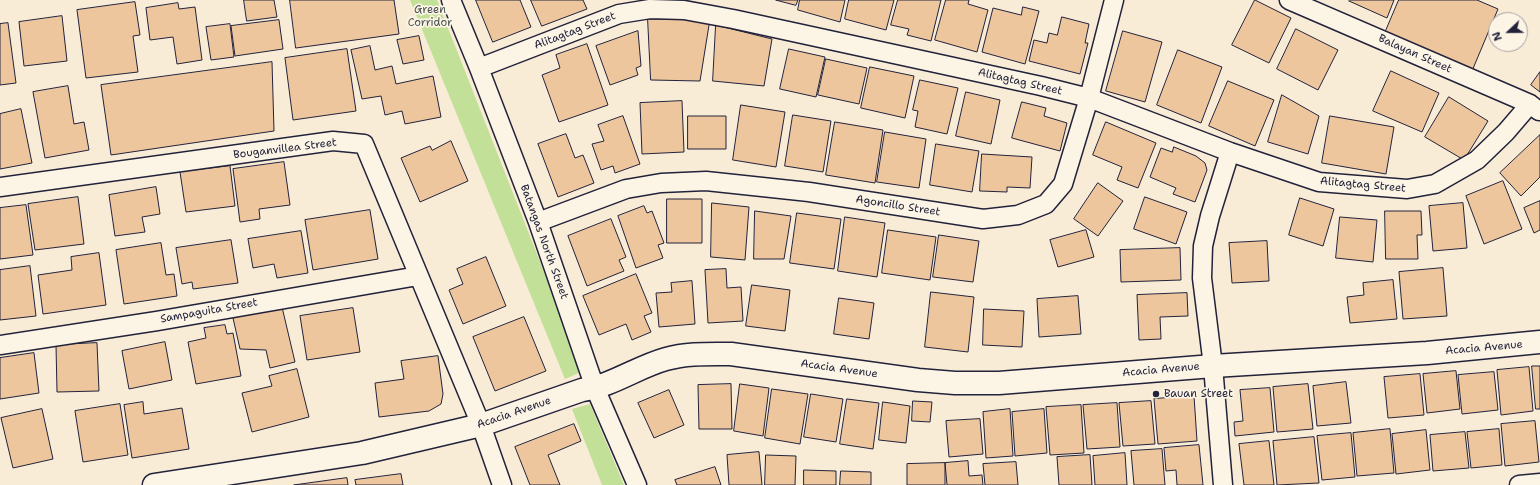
<!DOCTYPE html>
<style>
body{margin:0}
#map{position:relative;width:1540px;height:485px;overflow:hidden;background:#f9ecd7;font-family:"Shantell Sans",sans-serif}
canvas{display:block}
.north{position:absolute;left:1488px;top:12px;width:40px;height:40px;box-sizing:border-box;background:#fcf5e5;border:1px solid #a5a1a1;border-radius:50%;rotate:248deg;font-size:11px;font-weight:700;line-height:16px;text-align:center;color:#22223b}
.north::after{content:'';display:block;margin:auto;width:14px;height:18px;background:#22223b;clip-path:polygon(50% 0,100% 100%,50% 72%,0 100%)}
</style>
<div id="map">
<canvas width="1540" height="485"></canvas>
<div class="north">N</div>
</div>
<script>
const c = document.querySelector('canvas').getContext('2d');
c.lineJoin = 'round';
function fill(path, color) {
  c.fillStyle = color;
  c.fill(path, 'evenodd');
}
function trace(path, color, width, dash) {
  c.strokeStyle = color;
  c.lineWidth = width;
  c.lineCap = dash ? 'butt' : 'round';
  c.setLineDash(dash || []);
  c.stroke(path);
}
function label(font, color, halo, rows, align = 'center') {
  c.font = font + ' "Shantell Sans",sans-serif';
  c.lineWidth = 3.5;
  c.setLineDash([]);
  c.textBaseline = 'middle';
  c.strokeStyle = halo;
  c.fillStyle = color;
  for (const [text, x, y, turn = 0] of rows) {
    c.save();
    c.translate(x, y);
    c.rotate((+turn || 0) * Math.PI / 180);
    c.textAlign = isNaN(turn) ? turn : align;
    if (halo) c.strokeText(text, 0, 0);
    c.fillText(text, 0, 0);
    c.restore();
  }
}
const green = new Path2D(`
 M410 0H437L583 371 565 379Z
 M590 404 624 485H602L572 409Z`);
const building = new Path2D(`
 M244 0H274L277 17 247 21Z
 M290 0H394L399 34 296 48Z
 M476 0H520L531 27 493 42Z
 M531 0H583L587 9 542 26Z
 M776 0H798L796 5Z
 M800 0H845L840 22 798 10Z
 M849 0H894L886 30 845 19Z
 M898 0H941L931 41 907 35 909 29 891 25Z
 M946 0H969L968 4 988 10 977 52 935 40Z
 M1255 0 1291 18 1269 63 1232 45Z
 M1350 0H1394L1387 18 1349 1Z
 M1399 0H1477L1498 9 1472 71 1385 33Z
 M135 2 140 35 133 36 138 72 86 78 77 10Z
 M178 3 179 9 195 7 202 60 177 64 173 37 150 40 146 8Z
 M1023 7 1039 11 1025 64 982 52 993 8 1021 15Z
 M62 16 67 61 24 66 19 22Z
 M1062 17 1089 24 1085 43H1088L1080 74 1029 61 1034 40 1047 43 1049 33 1057 35Z
 M648 19H710L700 81 651 80Z
 M279 20 283 49 235 56 231 26Z
 M8 23 16 83 0 85V24Z
 M230 24 234 57 211 60 206 27Z
 M716 25 772 39 764 86 713 81Z
 M1296 29 1338 50 1318 90 1277 69Z
 M638 31 641 66 636 68 638 75 610 85 596 46Z
 M1123 31 1162 42 1145 102 1106 91Z
 M419 36 424 60 403 64 397 40Z
 M587 44 608 105 559 122 542 75 560 68 556 55Z
 M370 46 375 70 392 66 396 84 433 76 441 117 405 124 402 111 385 115 381 96 362 99 351 50Z
 M347 49 356 111 293 120 285 58Z
 M789 49 825 57 816 97 780 89Z
 M1178 50 1222 67 1201 123 1157 105Z
 M826 59 867 68 859 104 818 95Z
 M272 62 274 131 111 155 101 85Z
 M870 67 914 76 905 118 861 108Z
 M1391 71 1439 93 1422 132 1373 111Z
 M1540 72V92L1531 85Z
 M920 80 958 88 947 134 915 127 918 111 913 110Z
 M1228 81 1274 100 1255 146 1209 126Z
 M68 86 74 124 84 122 89 150 45 158 33 92Z
 M966 92 1000 100 991 144 956 136Z
 M1282 95 1319 116 1308 154 1268 142Z
 M1449 97 1488 121 1464 160 1425 137Z
 M682 101 684 152 642 154 640 103Z
 M1022 102 1046 108 1044 116 1067 123 1060 151 1012 138Z
 M741 105 785 112 776 167 733 160Z
 M21 109 32 163 0 169V114Z
 M793 115 831 121 823 172 785 166Z
 M623 116 640 164 615 173 613 166 601 170 592 144 604 141 598 125Z
 M688 116H726V149H688Z
 M1330 116 1394 127 1386 174 1322 163Z
 M835 122 883 130 875 183 826 175Z
 M1106 122 1156 143 1138 188 1117 180 1122 167 1093 155Z
 M885 132 926 139 919 188 877 182Z
 M566 134 575 158 583 155 594 183 558 197 538 144Z
 M1540 135V177L1521 196 1500 173Z
 M451 141 468 181 420 202 401 158 430 146 432 150Z
 M936 144 979 151 972 192 930 185Z
 M1174 147 1196 156 1205 163 1207 170 1195 202 1173 194 1176 188 1150 177 1161 148 1172 152Z
 M982 154 1032 157 1030 188 1007 187V192L980 191Z
 M284 162 290 205 259 209 260 219 240 222 233 169Z
 M230 166 235 206 186 212 180 172Z
 M1503 181 1522 229 1484 244 1466 196Z
 M1098 183 1123 201 1098 236 1074 219Z
 M156 187 160 214 142 217 145 232 115 236 109 195Z
 M78 197 84 244 35 250 28 204Z
 M1145 197 1187 212 1176 244 1134 229Z
 M1300 198 1334 209 1323 246 1289 235Z
 M667 199H702V243H667Z
 M1540 201V230L1534 233 1524 208Z
 M712 203 749 207 745 260 711 257Z
 M1463 203 1467 248 1433 251 1429 206Z
 M26 205 33 255 0 259V208Z
 M644 206 647 213 652 211 664 243 658 245 663 258 636 268 618 216Z
 M370 210 378 259 313 270 305 220Z
 M755 211 791 216 784 259H754Z
 M1385 211H1421L1422 235H1417L1418 259H1386Z
 M797 213 841 219 834 269 790 263Z
 M845 217 885 223 877 277 838 271Z
 M1340 217 1377 220 1373 262 1336 258Z
 M611 219 626 257 619 260 624 271 587 286 568 236Z
 M888 230 936 237 930 280 882 273Z
 M1086 230 1094 257 1058 267 1050 240Z
 M301 231 308 273 277 278 274 264 253 268 248 239Z
 M939 235 979 241 973 282 933 277Z
 M231 240 238 283 193 289 192 282 182 284 176 248Z
 M1267 241 1269 281 1232 283 1229 243Z
 M161 243 166 275 174 274 177 296 124 304 116 250Z
 M1180 248 1181 280 1121 282 1120 250Z
 M99 253 106 305 43 314 38 275 72 270 71 257Z
 M486 257 506 306 463 324 449 290 463 284 457 269Z
 M30 266 36 316 0 320V270Z
 M1443 268 1447 316 1403 319 1399 272Z
 M726 269 727 288 741 287 743 321 708 323 705 270Z
 M636 274 652 313 644 316 651 332 632 340 626 324 599 335 583 296Z
 M1393 280 1397 319 1350 323 1347 297 1364 295 1363 283Z
 M692 281 695 324 659 327 656 293 672 292 671 283Z
 M752 285 790 290 785 331 746 326Z
 M931 292 974 297 968 352 925 347Z
 M1187 293 1188 316 1160 317 1161 339 1139 340 1137 295Z
 M1078 296 1081 334 1039 337 1037 299Z
 M839 298 874 303 869 339 834 334Z
 M282 307 295 362 270 368 266 350 240 349 233 318Z
 M353 308 360 352 307 360 300 316Z
 M984 309 1024 311 1022 347 983 345Z
 M524 317 546 371 495 391 473 337Z
 M225 325 227 334 233 333 241 376 196 384 188 342 206 338 204 328Z
 M165 342 172 380 129 389 122 351Z
 M97 343 99 391 57 392 56 345Z
 M34 353 39 393 0 399V358Z
 M438 356 443 394 441 404 429 411 379 417 375 383 404 379 401 361Z
 M1532 366H1540V409H1536Z
 M1529 367 1533 411 1501 415 1497 370Z
 M297 369 309 417 252 432 242 393 272 386 269 376Z
 M1456 371 1460 409 1427 413 1423 374Z
 M1494 372 1498 410 1462 414 1458 375Z
 M1420 374 1424 415 1388 418 1384 377Z
 M1346 382 1351 423 1317 426 1313 386Z
 M731 384 732 429H699L698 385Z
 M740 384 769 388 763 436 734 431Z
 M1308 384 1313 429 1277 432 1273 387Z
 M1270 388 1274 432 1235 436 1234 422 1243 421 1240 390Z
 M772 389 808 394 800 444 765 438Z
 M669 390 684 425 654 438 638 403Z
 M811 394 843 399 836 442 804 437Z
 M1194 396 1197 441 1158 444 1154 399Z
 M847 399 879 403 873 449 840 444Z
 M913 401 932 402 930 422 912 421Z
 M1151 401 1155 444 1123 446 1119 403Z
 M143 402 144 414 182 408 189 449 132 458 124 405Z
 M883 402 910 406 906 443 879 440Z
 M1117 403 1120 447 1087 449 1083 405Z
 M120 404 128 455 83 462 75 411Z
 M1081 405 1084 453 1050 455 1046 407Z
 M42 409 53 459 13 468 1 418Z
 M1010 409 1013 456 986 458 983 412Z
 M1044 409 1047 453 1015 456 1012 412Z
 M980 419 983 454 949 457 946 421Z
 M1535 421 1539 462 1505 466 1501 424Z
 M574 424 581 441 548 455 560 485H530L515 447Z
 M1390 429 1394 473 1357 476 1353 433Z
 M1499 429 1502 465 1471 468 1467 432Z
 M1426 430 1430 470 1396 474 1392 434Z
 M1465 432 1469 468 1433 471 1430 435Z
 M1351 433 1355 477 1322 480 1317 436Z
 M1314 437 1319 483 1277 485 1273 441Z
 M1269 441 1274 485H1244L1239 444Z
 M1199 445 1203 485H1177L1176 470 1166 471 1164 448Z
 M1162 449 1165 485H1134L1131 451Z
 M759 452 762 485H729L727 455Z
 M1125 453 1127 485H1095L1093 456Z
 M766 455 796 456 795 485H765Z
 M1090 455 1092 485H1059L1057 457Z
 M968 461 969 476 982 475 983 485H947L945 463Z
 M1016 462 1018 485H985L983 464Z
 M945 463V485H907V464Z
 M715 467 721 485H677L675 480Z
 M804 470 836 471V485H804Z
 M841 471 871 472V485H840Z
 M401 474 403 485H356L355 480Z
 M347 478 348 485H294Z`);
const street = new Path2D(`
 M451 0 479 68 538 222 595 388 637 485
 M1289 0 1530 104 1539 111
 M479 68 619 14 650 9 684 10 733 19 1041 86 1089 98 1230 152 1319 182 1407 189 1435 184 1477 160 1506 132 1530 104
 M0 187 333 141 364 144 481 425 502 485
 M538 222 626 189 661 183 706 181 809 192 983 219 1018 215 1046 204 1063 184 1089 98 1114 0
 M0 345 157 321 418 276
 M1223 485 1213 366 1202 278 1203 246 1210 216 1230 152
 M1519 485 1540 483`);
const secondary = new Path2D(`
 M154 485 362 453 481 425 582 390C612 386 637 367 666 359 687 353 709 354 731 354L918 380 955 383H999L1213 366 1427 353 1540 342`);
const markers = [
 [1156,394,4,"#22223b"]
];
const parkNames = [
 ["Green",430,10],
 ["Corridor",430,23]
];
const streetNames = [
 ["Alitagtag Street",575,31,-21],
 ["Balayan Street",1415,54,24],
 ["Alitagtag Street",1020,82,13],
 ["Bouganvillea Street",285,149,-7],
 ["Alitagtag Street",1363,185,5],
 ["Agoncillo Street",898,206,9],
 ["Batangas North Street",544,242,70],
 ["Sampaguita Street",209,311,-10],
 ["Acacia Avenue",1484,348,-5],
 ["Acacia Avenue",839,369,8],
 ["Acacia Avenue",1161,370,-5],
 ["Acacia Avenue",514,413,-19]
];
const poiNames = [
 ["Bauan Street",1164,394]
];
fill(green, '#c2e098');
fill(building, '#edc69d');
trace(building, '#22223b', 1);
trace(street, '#22223b', 21);
trace(secondary, '#22223b', 25);
trace(street, '#fcf5e5', 18);
trace(secondary, '#fcf5e5', 22);
for (const [x, y, r, color] of markers) {
  const dot = new Path2D();
  dot.arc(x, y, r, 0, 2 * Math.PI);
  c.fillStyle = color;
  c.fill(dot);
  trace(dot, '#fcf5e5', 1.5);
}
label('11px', '#4a5252', '#fcf5e5', parkNames);
label('11px', '#22223b', '#fcf5e5', streetNames);
label('11px', '#22223b', '#fcf5e5', poiNames, 'left');
</script>
